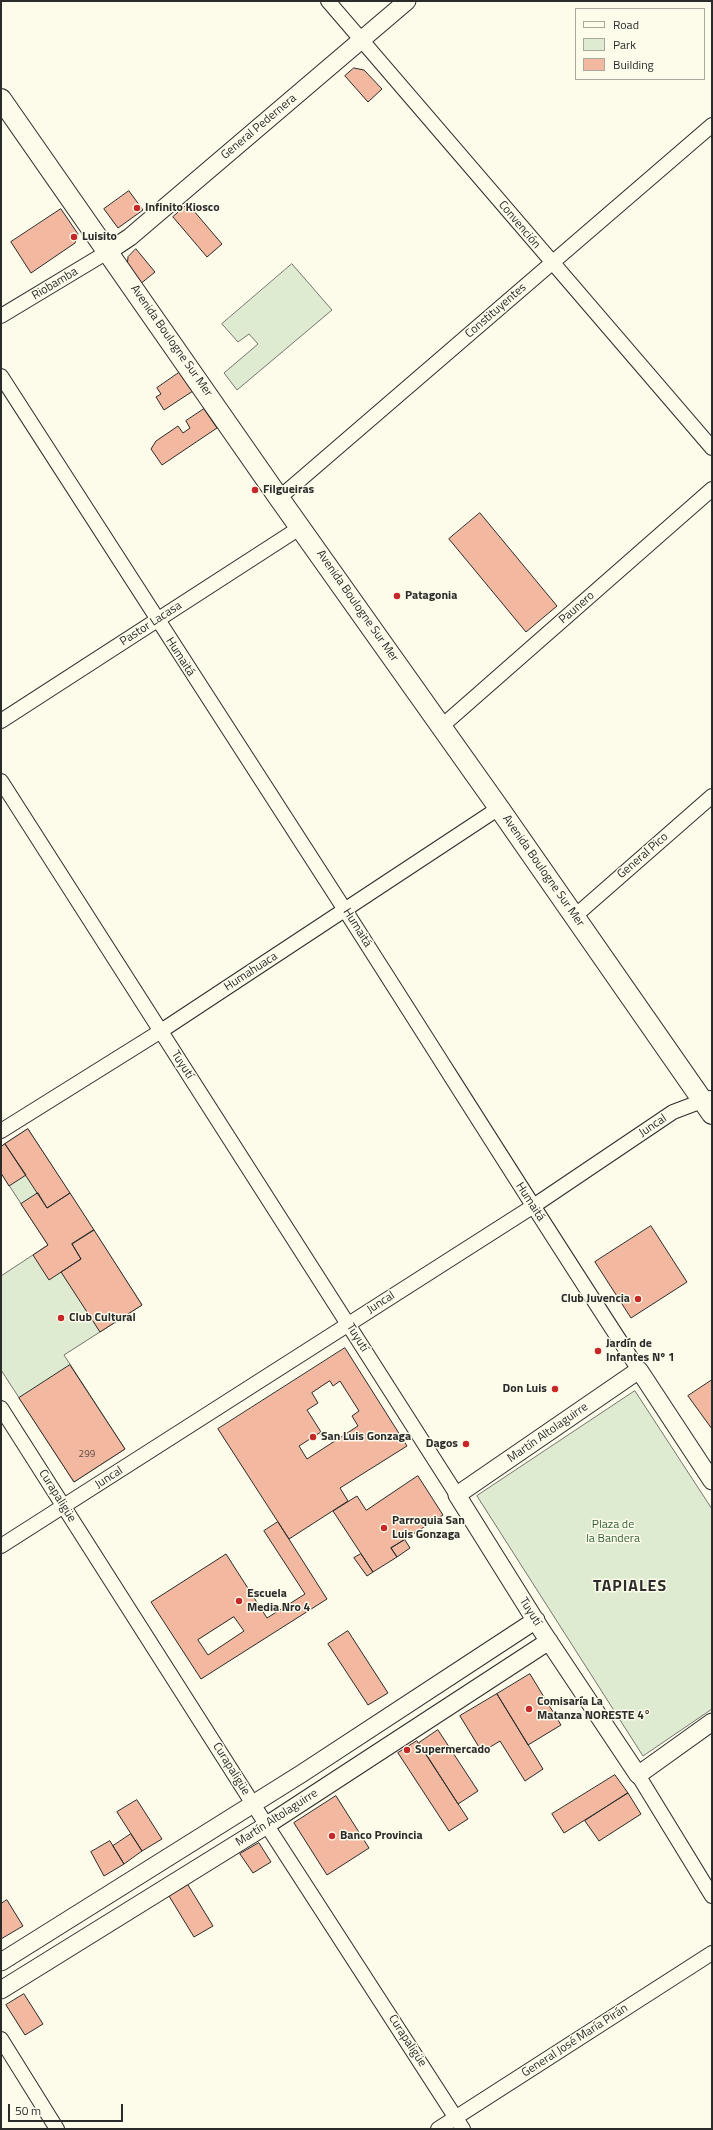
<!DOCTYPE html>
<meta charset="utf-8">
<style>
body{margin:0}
#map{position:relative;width:713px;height:2130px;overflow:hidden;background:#fdfbea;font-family:"Titillium Web",sans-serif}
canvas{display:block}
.frame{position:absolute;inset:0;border:2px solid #2b2b2b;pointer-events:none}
.legend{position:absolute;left:575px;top:8px;width:130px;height:72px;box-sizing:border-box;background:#fdfbea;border:1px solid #a9a89e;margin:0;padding:5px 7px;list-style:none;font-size:12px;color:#2b2b2b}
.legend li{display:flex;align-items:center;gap:8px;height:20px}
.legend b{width:20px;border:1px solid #a9a89e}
.scale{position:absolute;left:8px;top:2104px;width:115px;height:18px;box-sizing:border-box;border:2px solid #2b2b2b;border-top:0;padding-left:5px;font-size:12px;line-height:14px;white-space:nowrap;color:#2b2b2b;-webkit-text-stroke:3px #fdfbea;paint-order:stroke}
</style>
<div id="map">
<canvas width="713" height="2130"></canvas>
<div class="frame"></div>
<ul class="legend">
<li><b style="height:5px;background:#fdfbea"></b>Road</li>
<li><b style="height:11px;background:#deebd1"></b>Park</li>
<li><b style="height:11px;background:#f2b8a0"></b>Building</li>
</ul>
<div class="scale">50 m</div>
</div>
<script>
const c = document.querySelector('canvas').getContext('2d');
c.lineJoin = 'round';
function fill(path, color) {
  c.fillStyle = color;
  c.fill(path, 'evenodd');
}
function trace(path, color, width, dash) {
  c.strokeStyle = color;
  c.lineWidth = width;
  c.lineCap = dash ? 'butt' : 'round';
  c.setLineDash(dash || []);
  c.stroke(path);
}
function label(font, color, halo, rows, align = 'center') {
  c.font = font + ' "Titillium Web",sans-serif';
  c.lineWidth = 3;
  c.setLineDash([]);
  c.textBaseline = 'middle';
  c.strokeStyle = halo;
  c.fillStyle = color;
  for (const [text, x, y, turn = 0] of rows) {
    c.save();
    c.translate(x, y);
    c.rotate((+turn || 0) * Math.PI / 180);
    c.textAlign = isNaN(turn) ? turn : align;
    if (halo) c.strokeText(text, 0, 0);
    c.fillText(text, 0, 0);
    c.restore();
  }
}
const green = new Path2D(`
 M292 264 332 310 237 390 224 373 258 344 249 334 238 342 222 324Z
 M28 1129 142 1305 64 1355 125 1449 74 1482 1 1370V1276L48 1245 1 1173V1147Z
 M635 1391 712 1509V1709L643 1756 477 1496Z`);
const building = new Path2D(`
 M354 68 364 70 382 89 368 102 345 76Z
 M129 191 143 210 118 228 104 209Z
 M188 204 222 244 207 257 173 217Z
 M61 209 78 234 75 243 31 273 11 242Z
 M136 249 155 272 139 285 127 268 128 257Z
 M183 370 196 389 164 410 156 397 161 394 157 388Z
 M204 409 217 428 162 465 151 449 156 441 178 426 183 433 190 428 186 421Z
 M480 513 557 606 526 632 449 539Z
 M28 1129 70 1193 47 1208 5 1144Z
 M5 1144 26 1175 9 1186 1 1173V1147Z
 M38 1193 47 1208 70 1193 94 1230 72 1244 81 1259 49 1280 33 1255 48 1245 21 1204Z
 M651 1226 687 1282 631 1318 595 1262Z
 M94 1230 142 1305 100 1332 61 1272 81 1259 72 1244Z
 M345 1348 407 1446 340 1488 348 1501 289 1539 218 1429ZM330 1381 333 1386 340 1381 359 1411 352 1416 358 1426 307 1459 299 1446 321 1432 307 1410 318 1403 312 1393Z
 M70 1365 125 1449 74 1482 19 1398Z
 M712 1380V1429L688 1396Z
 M418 1476 443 1515 391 1548 397 1557 373 1572 333 1511 357 1496 366 1510Z
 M278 1522 327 1599 201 1679 151 1602 226 1554 267 1618 305 1594 264 1531ZM234 1617 244 1631 208 1655 198 1640Z
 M405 1540 410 1548 397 1557 391 1548Z
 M361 1554 373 1572 367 1576 354 1558Z
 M348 1631 388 1693 368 1705 328 1644Z
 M530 1674 561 1725 528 1745 497 1694Z
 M497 1694 543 1769 525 1781 500 1741 482 1752 460 1716Z
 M438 1730 478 1791 458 1804 419 1743Z
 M417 1741 468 1819 449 1831 398 1753Z
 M615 1775 628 1793 564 1833 552 1814Z
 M628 1793 641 1814 599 1841 585 1821Z
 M336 1796 369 1848 327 1875 294 1823Z
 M137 1800 162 1839 142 1851 117 1812Z
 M131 1834 142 1851 124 1864 113 1846Z
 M110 1841 124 1864 104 1876 91 1852Z
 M259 1843 271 1862 253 1873 240 1854Z
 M188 1885 213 1926 194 1937 169 1896Z
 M7 1900 23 1926 1 1939V1904Z
 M24 1994 43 2024 25 2035 6 2005Z`);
const minor = new Path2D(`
 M328 1 712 448
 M1 316 109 251
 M1 376C115 555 231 731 345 910 443 1063 539 1217 639 1370
 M279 498 712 125
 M1 721 301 527
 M442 726 712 489
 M1 781 457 1495
 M575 916 712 796
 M1 1131 161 1031 499 808
 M1 1408 253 1804 463 2129
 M1 1546 532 1207 673 1112 710 1098
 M638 1775 712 1896
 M1 2039 57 2129
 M438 2129 712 1953`);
const tertiary = new Path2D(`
 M109 251 130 237 407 1
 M712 1481 639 1370 457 1495 542 1631 638 1775 712 1722
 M1 1962 301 1774 536 1620
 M1 1990 267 1825 549 1641`);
const secondary = new Path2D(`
 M1 99 279 498 499 808 712 1114`);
const markers = [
 [137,208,4,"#c62828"],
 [74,237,4,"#c62828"],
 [255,490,4,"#c62828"],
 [397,596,4,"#c62828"],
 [638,1299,4,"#c62828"],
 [61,1318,4,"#c62828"],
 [598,1351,4,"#c62828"],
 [555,1389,4,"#c62828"],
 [313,1437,4,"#c62828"],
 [466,1444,4,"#c62828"],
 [384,1528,4,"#c62828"],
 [239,1601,4,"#c62828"],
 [529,1709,4,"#c62828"],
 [407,1750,4,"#c62828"],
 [332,1836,4,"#c62828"]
];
const numberNames = [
 ["299",87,1455]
];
const streetNames = [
 ["General Pedernera",259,127,-40],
 ["Convención",519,225,50],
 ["Riobamba",55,284,-31],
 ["Constituyentes",496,311,-41],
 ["Avenida Boulogne Sur Mer",171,341,55],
 ["Avenida Boulogne Sur Mer",357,606,55],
 ["Paunero",577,608,-41],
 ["Pastor Lacasa",151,624,-33],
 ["Humaitá",180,657,57],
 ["General Pico",643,856,-41],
 ["Avenida Boulogne Sur Mer",543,871,55],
 ["Humaitá",357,928,58],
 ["Humahuaca",251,972,-33],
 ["Tuyutí",182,1065,57],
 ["Juncal",653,1126,-34],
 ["Humaitá",530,1202,57],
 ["Juncal",381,1303,-33],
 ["Tuyutí",357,1338,58],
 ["Martín Altolaguirre",548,1433,-35],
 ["Juncal",109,1478,-33],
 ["Curapaligüe",57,1496,58],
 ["Tuyutí",530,1612,58],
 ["Curapaligüe",231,1769,58],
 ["Martín Altolaguirre",277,1818,-33],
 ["Curapaligüe",407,2041,57],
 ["General José María Pirán",575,2041,-33]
];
const poiNames = [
 ["Infinito Kiosco",145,208],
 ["Luisito",82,237],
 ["Filgueiras",263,490],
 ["Patagonia",405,596],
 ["Club Juvencia",630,1299,"right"],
 ["Club Cultural",69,1318],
 ["Jardín de",606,1344],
 ["Infantes Nº 1",606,1358],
 ["Don Luis",547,1389,"right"],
 ["San Luis Gonzaga",321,1437],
 ["Dagos",458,1444,"right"],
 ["Parroquia San",392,1521],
 ["Luis Gonzaga",392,1535],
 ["Escuela",247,1594],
 ["Media Nro 4",247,1608],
 ["Comisaría La",537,1702],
 ["Matanza NORESTE 4°",537,1716],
 ["Supermercado",415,1750],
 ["Banco Provincia",340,1836]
];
const parkNames = [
 ["Plaza de",613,1525],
 ["la Bandera",613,1539]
];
const districtNames = [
 ["TAPIALES",630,1587]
];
fill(green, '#deebd1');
trace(green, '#74746e', 1);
fill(building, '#f2b8a0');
trace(building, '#2b2b2b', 1);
trace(minor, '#2b2b2b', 16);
trace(tertiary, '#2b2b2b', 19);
trace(secondary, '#2b2b2b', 22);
trace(minor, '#fdfbea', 14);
trace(tertiary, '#fdfbea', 17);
trace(secondary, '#fdfbea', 20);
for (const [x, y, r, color] of markers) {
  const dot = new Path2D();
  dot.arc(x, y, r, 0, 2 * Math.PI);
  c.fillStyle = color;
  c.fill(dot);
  trace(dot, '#fdfbea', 1.5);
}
label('10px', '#5d4e48', null, numberNames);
label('12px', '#2b2b2b', '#fdfbea', streetNames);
label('bold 12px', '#2b2b2b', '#fdfbea', poiNames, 'left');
label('12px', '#34623c', '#fdfbea', parkNames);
c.letterSpacing = '1px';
label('bold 16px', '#2b2b2b', '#fdfbea', districtNames);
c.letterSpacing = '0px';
</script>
